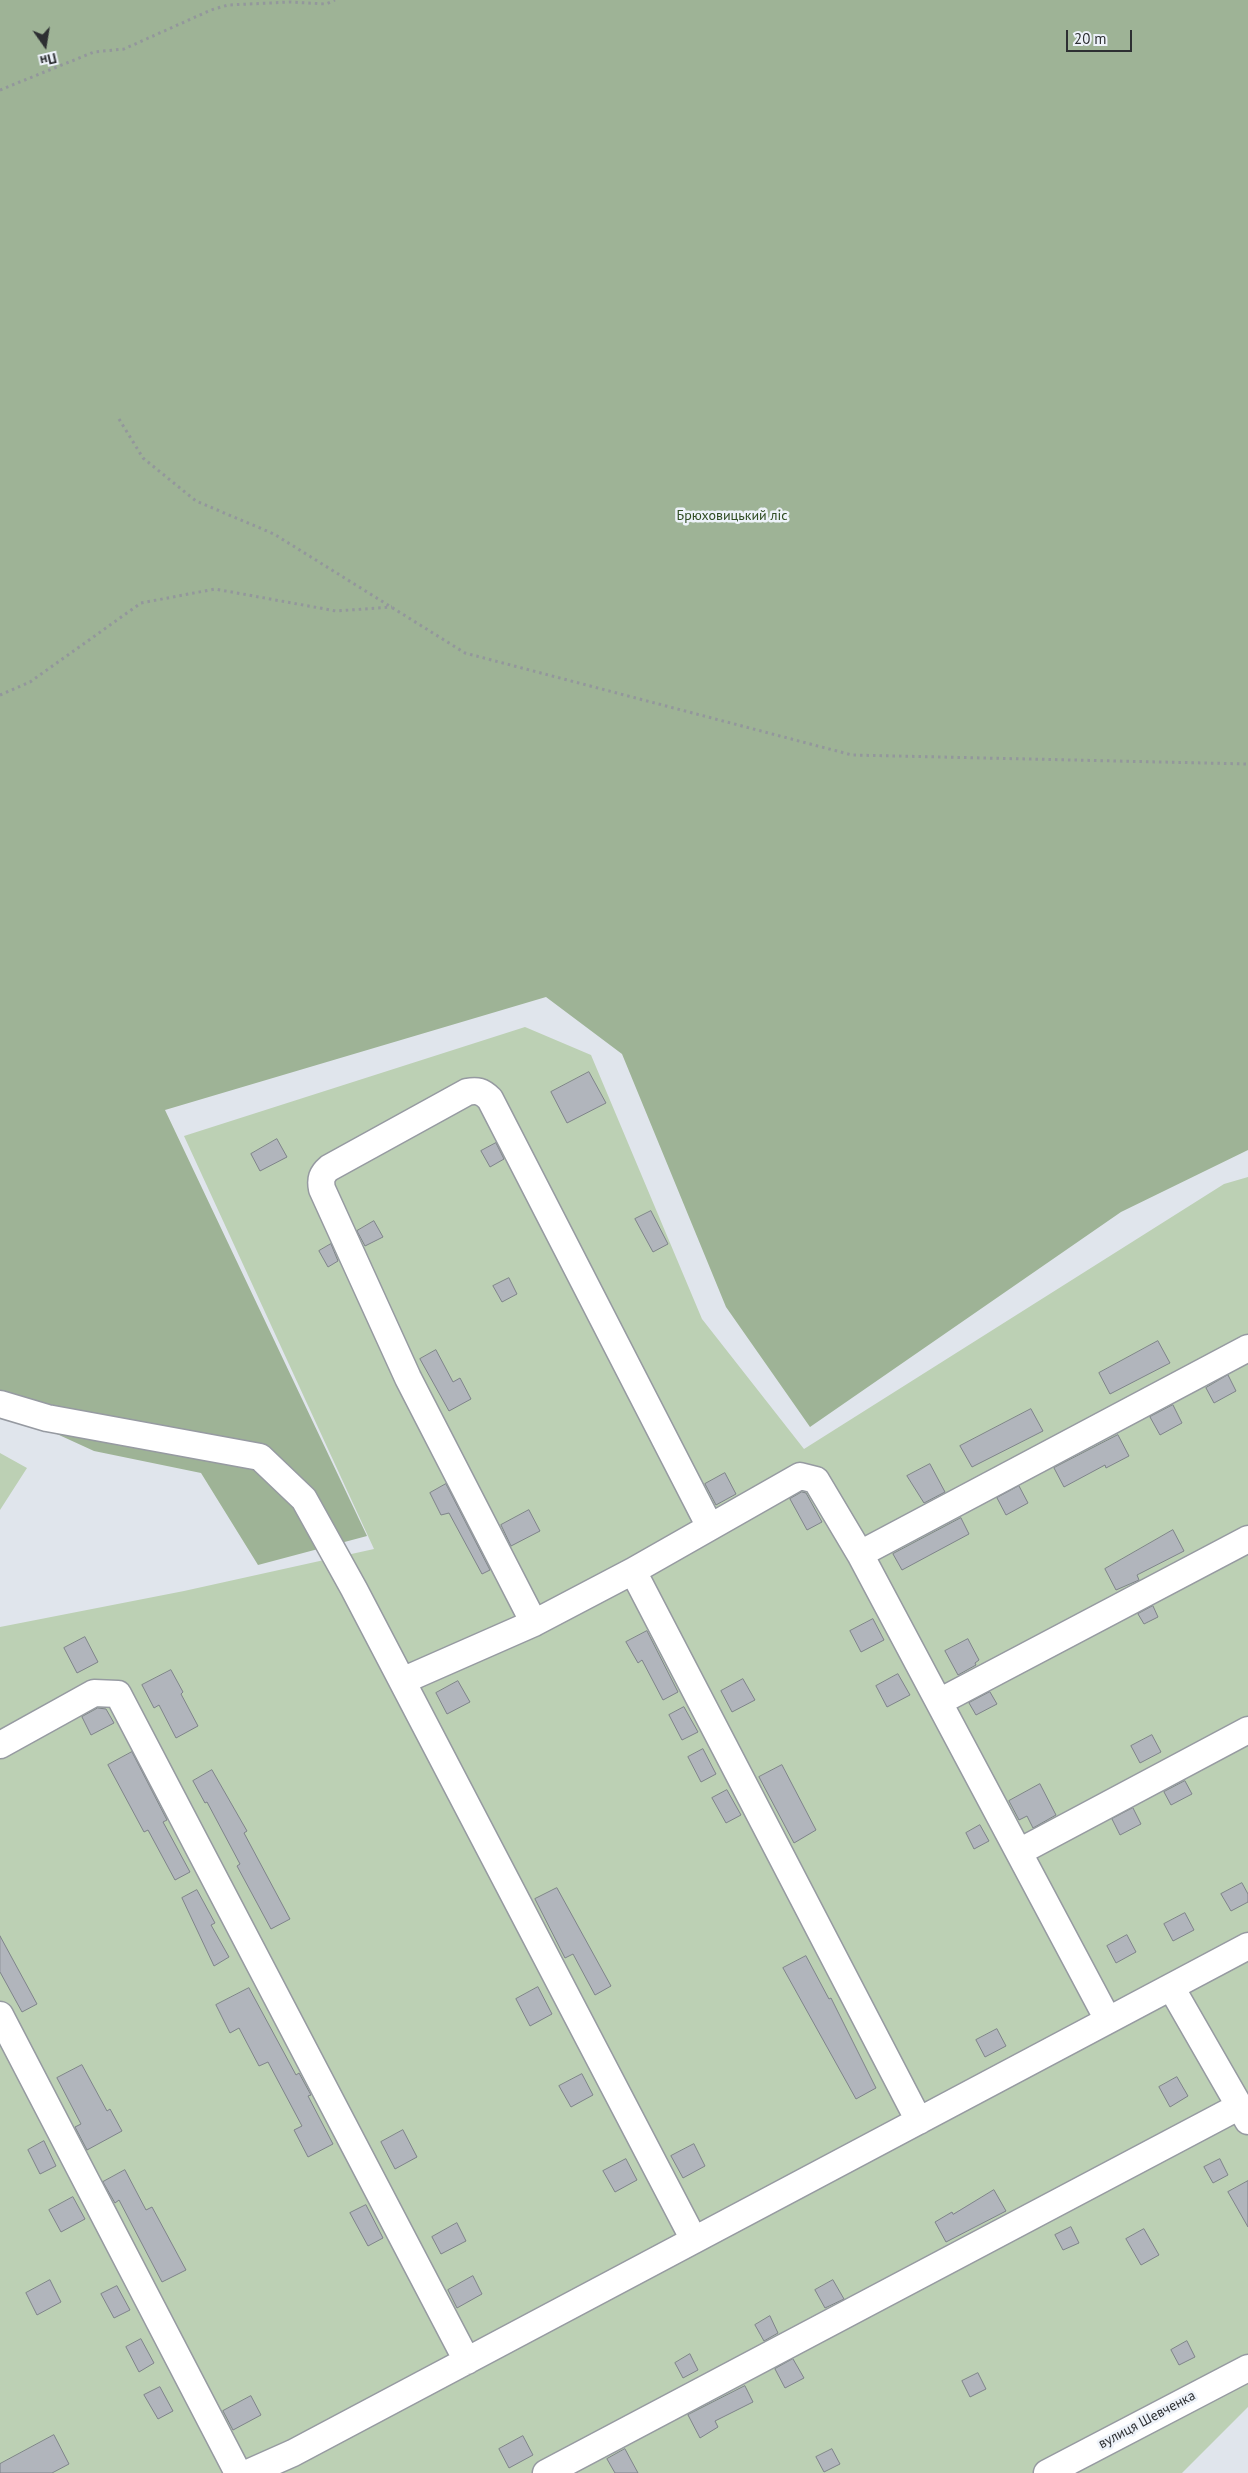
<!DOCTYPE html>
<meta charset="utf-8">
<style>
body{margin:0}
#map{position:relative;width:1248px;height:2473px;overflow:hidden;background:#e0e5ec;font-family:"PT Sans",sans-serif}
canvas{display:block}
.north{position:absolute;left:20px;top:20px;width:50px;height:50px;-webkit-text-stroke:4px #edf2f9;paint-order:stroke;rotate:167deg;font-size:14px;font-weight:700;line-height:20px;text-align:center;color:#2d2f32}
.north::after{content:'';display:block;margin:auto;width:18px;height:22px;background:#2d2f32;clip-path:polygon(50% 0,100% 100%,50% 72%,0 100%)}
.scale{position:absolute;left:1066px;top:30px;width:66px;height:22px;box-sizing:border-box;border:2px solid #2d2f32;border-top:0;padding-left:6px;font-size:15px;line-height:18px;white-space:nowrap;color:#2d2f32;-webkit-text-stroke:4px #edf2f9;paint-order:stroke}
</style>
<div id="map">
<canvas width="1248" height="2473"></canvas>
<div class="north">Пн</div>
<div class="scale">20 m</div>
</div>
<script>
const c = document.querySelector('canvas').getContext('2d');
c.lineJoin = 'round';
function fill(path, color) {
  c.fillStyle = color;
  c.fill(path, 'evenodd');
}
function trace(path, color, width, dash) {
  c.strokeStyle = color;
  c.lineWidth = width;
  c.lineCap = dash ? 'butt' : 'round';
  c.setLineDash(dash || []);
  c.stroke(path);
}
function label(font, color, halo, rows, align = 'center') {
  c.font = font + ' "PT Sans",sans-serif';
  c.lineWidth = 5;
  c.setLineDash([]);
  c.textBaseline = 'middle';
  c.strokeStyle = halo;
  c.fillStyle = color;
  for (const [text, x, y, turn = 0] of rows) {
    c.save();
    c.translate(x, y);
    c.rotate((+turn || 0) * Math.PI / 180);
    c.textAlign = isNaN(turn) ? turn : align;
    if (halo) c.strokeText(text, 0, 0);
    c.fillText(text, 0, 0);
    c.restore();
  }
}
const green = new Path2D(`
 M525 1027 591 1055 702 1319 804 1449 1224 1184 1248 1177V2407L1182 2473H0V1627L184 1591 374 1549 184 1136Z
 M0 1453 27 1468 0 1510Z`);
const forest = new Path2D(`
 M0 0H1248V1150L1121 1212 810 1427 726 1307 622 1054 546 997 165 1110 367 1536 258 1565 201 1473 94 1451 0 1408Z`);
const building = new Path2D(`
 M589 1072 606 1103 567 1123 551 1092Z
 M277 1139 287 1157 260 1171 251 1154Z
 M496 1143 504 1159 490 1167 481 1151Z
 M651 1211 668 1244 653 1252 635 1219Z
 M374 1221 383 1237 365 1246 357 1231Z
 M331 1244 338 1261 328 1267 319 1251Z
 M509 1278 517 1294 502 1302 493 1286Z
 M1158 1341 1170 1363 1110 1394 1099 1373Z
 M436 1350 453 1382 460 1378 471 1399 449 1411 420 1359Z
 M1228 1375 1236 1391 1214 1403 1206 1388Z
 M1173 1405 1182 1423 1160 1435 1150 1417Z
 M1031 1409 1043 1431 972 1467 960 1446Z
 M1118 1435 1129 1456 1106 1468 1105 1465 1064 1487 1054 1468Z
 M930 1464 945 1492 924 1503 907 1476Z
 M725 1473 736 1494 716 1505 705 1484Z
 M446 1484 490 1570 482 1574 449 1513 441 1515 430 1493Z
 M1019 1486 1028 1503 1006 1515 997 1498Z
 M802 1492 806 1493 822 1522 807 1530 790 1499Z
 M529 1510 540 1531 511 1546 501 1525Z
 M961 1518 969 1534 902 1570 893 1554Z
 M1173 1530 1184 1551 1137 1575 1139 1580 1116 1590 1105 1569Z
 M1153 1606 1158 1617 1144 1624 1138 1614Z
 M873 1619 884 1640 861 1652 850 1631Z
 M647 1631 678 1692 663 1700 642 1660 638 1663 626 1642Z
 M85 1637 98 1662 77 1673 64 1648Z
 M968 1639 979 1660 975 1663 976 1665 958 1675 945 1651Z
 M171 1670 183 1692 181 1694 198 1726 176 1738 159 1705 154 1708 142 1685Z
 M898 1674 910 1695 887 1707 876 1686Z
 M743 1679 755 1700 732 1712 721 1691Z
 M458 1681 470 1702 447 1714 436 1693Z
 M990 1692 997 1704 976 1715 969 1703Z
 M684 1707 698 1732 682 1740 669 1715Z
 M98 1708 106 1709 114 1723 91 1735 82 1717Z
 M1152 1735 1161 1752 1140 1763 1131 1746Z
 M703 1749 716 1774 701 1782 688 1757Z
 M132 1752 167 1820 163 1822 190 1872 175 1880 148 1830 144 1832 108 1765Z
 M782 1765 816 1830 794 1843 759 1777Z
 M212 1770 247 1831 244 1833 290 1919 271 1929 237 1866 240 1864 207 1802 205 1803 193 1781Z
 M1185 1781 1192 1794 1171 1805 1164 1792Z
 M1040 1784 1056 1815 1033 1828 1027 1816 1019 1820 1009 1801Z
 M727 1790 741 1815 726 1823 712 1798Z
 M1133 1808 1141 1824 1120 1835 1112 1819Z
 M980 1825 989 1841 974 1849 966 1833Z
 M1242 1883 1248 1894V1902L1231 1911 1221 1894Z
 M557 1888 611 1986 595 1995 573 1954 565 1958 535 1899Z
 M197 1890 215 1923 211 1925 229 1957 214 1966 182 1898Z
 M1185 1913 1194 1930 1173 1941 1164 1924Z
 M1127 1935 1136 1952 1116 1963 1107 1946Z
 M0 1936 37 2004 22 2012 0 1972Z
 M806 1956 829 1999 831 1998 876 2088 856 2099 783 1968Z
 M538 1987 552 2014 530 2026 516 1999Z
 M249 1988 296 2075 299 2073 311 2095 308 2096 333 2144 308 2157 294 2130 302 2126 268 2062 259 2066 239 2028 230 2033 216 2005Z
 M997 2029 1006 2046 985 2057 976 2040Z
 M82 2065 107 2111 110 2109 122 2131 87 2150 75 2127 81 2124 57 2078Z
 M582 2074 593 2095 571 2107 559 2086Z
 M1177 2077 1188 2096 1170 2107 1159 2087Z
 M403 2130 417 2157 395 2169 381 2142Z
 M44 2141 56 2166 40 2174 28 2150Z
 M694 2144 705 2166 683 2178 671 2156Z
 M626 2159 637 2180 615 2192 603 2171Z
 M1220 2159 1228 2175 1213 2183 1204 2167Z
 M125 2170 146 2210 152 2207 186 2270 162 2282 119 2200 115 2203 103 2182Z
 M1248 2181V2227L1228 2192Z
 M994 2190 1006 2211 946 2242 935 2222 952 2212 953 2214Z
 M73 2197 85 2219 61 2232 49 2210Z
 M366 2205 383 2238 368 2246 350 2213Z
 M457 2223 466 2241 441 2254 432 2237Z
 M1071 2227 1079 2243 1063 2250 1055 2235Z
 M1144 2229 1159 2255 1141 2265 1126 2239Z
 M473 2276 482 2294 457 2308 448 2290Z
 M50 2280 61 2302 37 2315 26 2293Z
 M833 2280 844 2299 825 2308 815 2290Z
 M117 2286 130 2310 114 2318 101 2294Z
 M770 2316 778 2333 764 2341 755 2325Z
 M141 2339 154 2363 139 2372 126 2347Z
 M1187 2341 1195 2357 1179 2365 1171 2350Z
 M690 2354 698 2370 683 2378 675 2363Z
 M793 2359 804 2378 785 2388 775 2369Z
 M978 2373 986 2389 970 2397 962 2381Z
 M745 2386 753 2402 715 2421 718 2427 700 2438 688 2415Z
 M160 2387 173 2411 158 2419 144 2395Z
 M251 2396 261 2415 233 2430 223 2411Z
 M54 2435 69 2464 52 2473H0V2464Z
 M523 2436 533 2455 509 2468 499 2449Z
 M625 2449 638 2473H615L607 2459Z
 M832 2449 840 2464 824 2472 816 2457Z`);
const path = new Path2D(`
 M0 90 94 52 124 49 211 10 228 5 290 2 326 4 335 0
 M119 419 143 458 196 501 274 534 465 653 852 755 1248 764
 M0 695 30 682 141 603 215 589 336 611 392 607`);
const minor = new Path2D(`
 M0 1404 47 1418 260 1457 304 1499 354 1589 694 2240
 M860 1554 1248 1348
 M633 1571 800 1476 816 1480 860 1554 1108 2020
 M534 1623 408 1378 322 1189C320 1179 322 1174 329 1168L467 1092C477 1090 482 1091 490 1099L710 1527
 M402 1681 534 1623 633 1571 919 2121
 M939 1702 1248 1539
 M0 1745 94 1693 118 1694 467 2361
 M1019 1852 1248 1730
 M1171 1987 1248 2121
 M0 2015 238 2473
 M248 2473 293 2453 1248 1946
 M546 2473 1240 2106
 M1047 2473 1248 2368`);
const parkNames = [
 ["Брюховицький ліс",732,516]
];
const streetNames = [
 ["вулиця Шевченка",1147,2420,-28]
];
fill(green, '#bcd0b4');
fill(forest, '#9eb396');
fill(building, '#b1b5bc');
trace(building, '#7f848a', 1);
trace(minor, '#969aa1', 29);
trace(path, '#93979c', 3, [2.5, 4]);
trace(minor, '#fff', 26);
label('14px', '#2e4b21', '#edf2f9', parkNames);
label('14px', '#2d2f32', '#edf2f9', streetNames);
</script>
